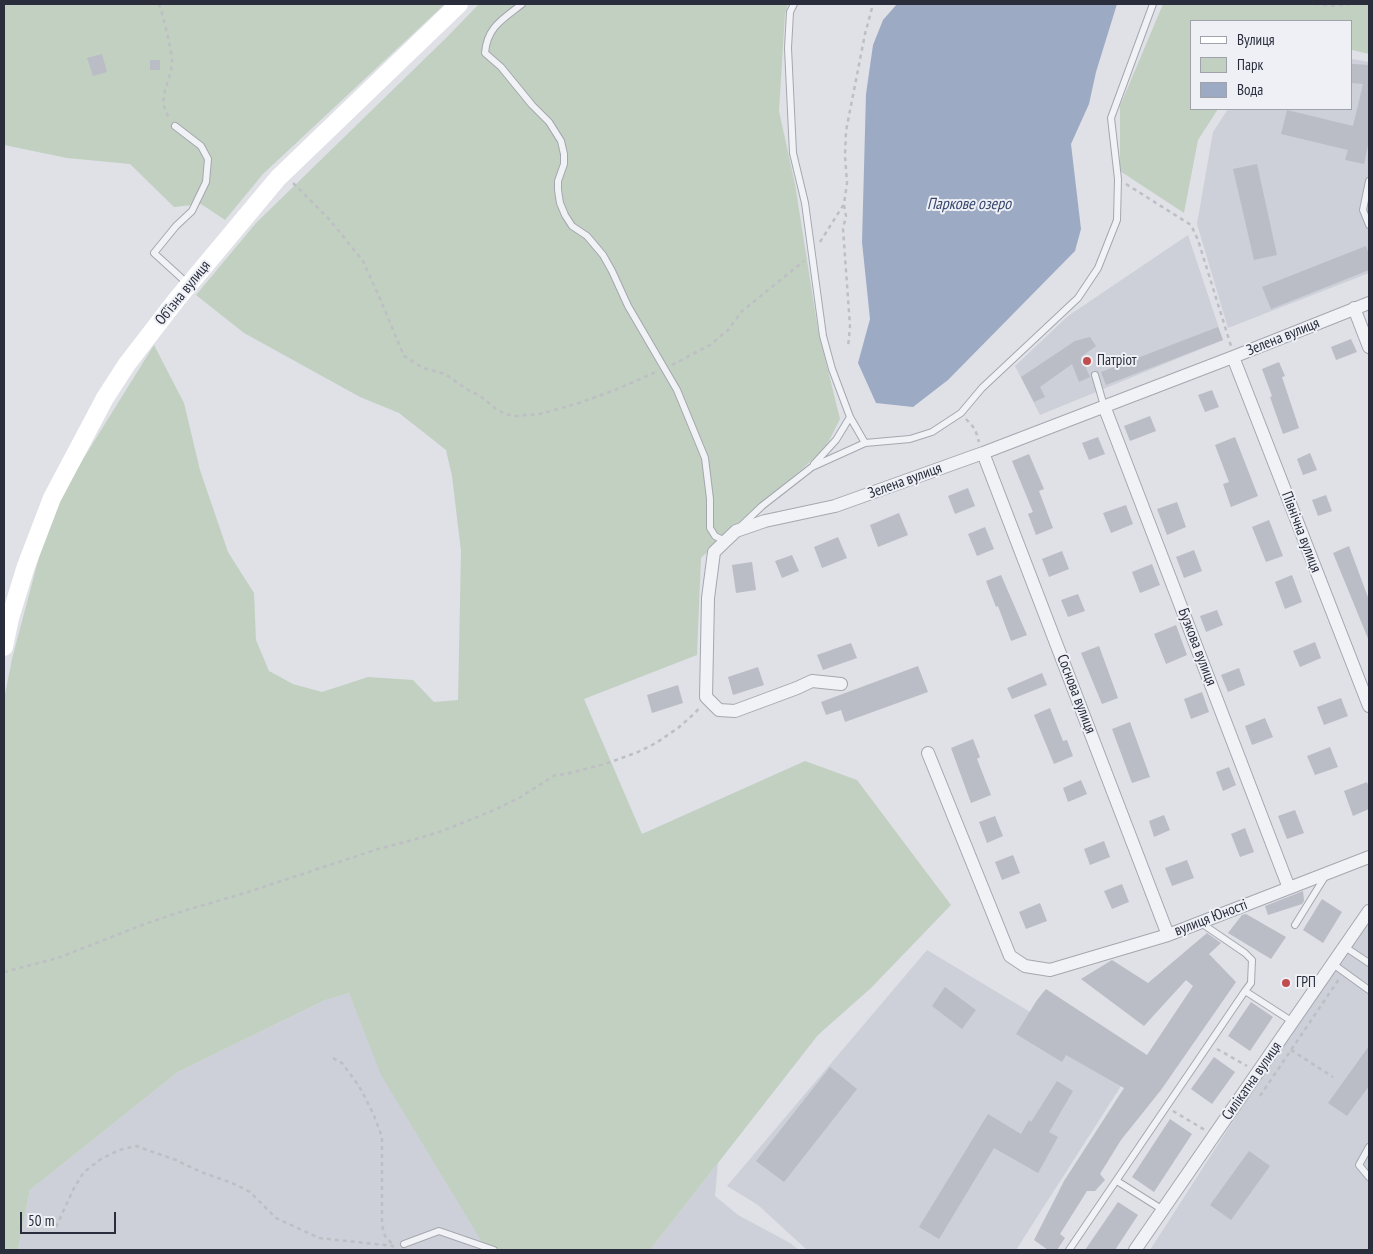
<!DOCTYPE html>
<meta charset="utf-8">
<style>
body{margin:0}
#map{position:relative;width:1373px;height:1254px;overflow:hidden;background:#dfe1e7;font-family:"PT Sans Narrow",sans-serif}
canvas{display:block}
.frame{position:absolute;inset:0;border:5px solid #292d3c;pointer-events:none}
.legend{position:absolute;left:1190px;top:20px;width:162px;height:90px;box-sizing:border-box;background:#eef0f5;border:1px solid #9fa2ab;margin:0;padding:6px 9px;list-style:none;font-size:15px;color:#292d3c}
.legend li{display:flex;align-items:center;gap:10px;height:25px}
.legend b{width:25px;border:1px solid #9fa2ab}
.scale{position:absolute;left:20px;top:1212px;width:96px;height:22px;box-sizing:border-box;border:2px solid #292d3c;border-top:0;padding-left:6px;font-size:15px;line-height:18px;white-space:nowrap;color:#292d3c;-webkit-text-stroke:4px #eef0f5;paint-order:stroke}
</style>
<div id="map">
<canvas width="1373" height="1254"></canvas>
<div class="frame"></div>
<ul class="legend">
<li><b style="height:6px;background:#fff"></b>Вулиця</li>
<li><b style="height:14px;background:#c2d0c1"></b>Парк</li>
<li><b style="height:14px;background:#9daac4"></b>Вода</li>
</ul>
<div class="scale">50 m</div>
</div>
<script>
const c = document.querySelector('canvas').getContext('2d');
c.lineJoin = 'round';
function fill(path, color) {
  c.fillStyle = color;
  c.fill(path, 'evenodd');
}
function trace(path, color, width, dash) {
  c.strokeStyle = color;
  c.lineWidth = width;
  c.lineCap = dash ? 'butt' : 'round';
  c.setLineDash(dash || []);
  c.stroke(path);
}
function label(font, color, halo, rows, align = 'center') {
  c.font = font + ' "PT Sans Narrow",sans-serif';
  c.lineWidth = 4;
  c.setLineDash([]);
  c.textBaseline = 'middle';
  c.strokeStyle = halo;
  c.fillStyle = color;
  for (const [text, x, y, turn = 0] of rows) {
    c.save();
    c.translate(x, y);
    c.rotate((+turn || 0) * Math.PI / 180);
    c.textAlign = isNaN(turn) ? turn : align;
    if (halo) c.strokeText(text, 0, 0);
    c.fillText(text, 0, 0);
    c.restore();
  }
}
const built = new Path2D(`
 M1352 59 1369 62V273L1228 328 1197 224 1213 132 1228 109H1352Z
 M1188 235 1223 340 1040 415 1015 366 1068 316Z
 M1369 922V1250H1150L1262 1076Z
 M927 950 1130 1072 1016 1250H807L758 1205 727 1186Z
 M349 993 382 1075 482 1241 502 1250H18L30 1190 178 1072 323 1001Z
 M718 1163 715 1196 738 1215 790 1243 799 1250H650Z`);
const green = new Path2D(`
 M4 4H445L263 174 225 220 201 204 174 207 130 164 67 158 4 145Z
 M479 4H788L785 14 779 111 795 184 818 330 840 419 829 441 822 451 800 471 753 509 701 558 697 655 584 699 642 834 805 761 857 780 951 905 871 988 818 1035 650 1250H502L482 1242 381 1075 349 993 323 1001 178 1072 30 1190 18 1250H4V699L12 659 39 557 57 505 80 464 154 345 184 403 200 470 228 552 254 593 256 640 269 671 293 684 322 692 368 677 413 680 434 702 458 700 461 551 452 476 446 450 399 413 360 397 244 333 196 295 256 223 446 38Z
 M1163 4H1369V54L1352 50V21H1192V109H1218L1198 140 1184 213 1120 171V106Z`);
const water = new Path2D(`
 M897 4H1117L1096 72 1089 104 1071 144 1081 229 1075 251 948 380 913 407 876 403 858 363 870 319 862 242 866 94 873 45 883 20Z`);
const building = new Path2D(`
 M102 54 107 72 93 76 87 58Z
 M150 60H160V70H150Z
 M1352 64 1369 65V140L1364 164 1345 160 1348 150 1281 134 1287 110 1353 126 1363 84 1352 83Z
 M1257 164 1277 255 1254 260 1233 169Z
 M1366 246 1369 254V270L1271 309 1262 287Z
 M1218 327 1223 340 1106 385 1101 372Z
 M1090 337 1096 346 1081 357 1090 377 1079 382 1072 364 1040 387 1045 397 1034 402 1021 377 1075 341Z
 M1351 339 1357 352 1336 360 1331 347Z
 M1279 362 1285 376 1282 377 1299 428 1283 434 1270 397 1272 396 1262 369Z
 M1212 390 1219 407 1205 412 1198 395Z
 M1150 416 1156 431 1130 441 1124 426Z
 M1098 437 1105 454 1089 460 1082 443Z
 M1235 437 1258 496 1231 507 1223 484 1229 482 1215 445Z
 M1310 453 1317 470 1303 475 1297 459Z
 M1029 454 1044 489 1039 491 1053 528 1036 535 1028 514 1033 512 1012 461Z
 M968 488 975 506 955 514 948 496Z
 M1326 495 1332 511 1318 516 1312 500Z
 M1177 502 1186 527 1167 535 1157 509Z
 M1126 505 1133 524 1111 533 1103 513Z
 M899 513 908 535 878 547 870 525Z
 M1269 520 1283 556 1266 562 1252 527Z
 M985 527 994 549 977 556 968 534Z
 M838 537 847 558 822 568 814 547Z
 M1349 546 1369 600V641L1333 553Z
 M1194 550 1202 571 1184 578 1176 557Z
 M1062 551 1069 569 1049 577 1042 559Z
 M792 555 799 571 782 578 775 561Z
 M752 562 756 590 736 593 732 565Z
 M1152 564 1160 585 1140 593 1132 572Z
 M1001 575 1027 635 1011 641 998 606 996 607 986 581Z
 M1292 575 1302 602 1285 609 1275 582Z
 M1078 594 1085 611 1068 617 1061 600Z
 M1217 610 1223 625 1206 632 1200 616Z
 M1176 625 1187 655 1166 664 1154 634Z
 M1315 642 1321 658 1300 667 1293 651Z
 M851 643 857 658 823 670 817 655Z
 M1099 646 1118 698 1102 704 1081 653Z
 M918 666 928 692 845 722 841 710 826 715 821 702Z
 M758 667 764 685 733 695 728 677Z
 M1239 668 1245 685 1228 692 1221 675Z
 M1042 673 1047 685 1012 699 1007 688Z
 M678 685 683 703 652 713 647 695Z
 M1202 692 1209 712 1191 719 1184 699Z
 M1341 698 1348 716 1324 725 1317 707Z
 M1050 708 1063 741 1067 740 1073 756 1054 764 1034 715Z
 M1265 718 1273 737 1252 745 1245 726Z
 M1130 722 1150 777 1132 783 1112 729Z
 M973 739 980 757 977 759 991 795 971 803 951 748Z
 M1330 747 1338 767 1315 775 1307 756Z
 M1229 767 1236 785 1223 791 1216 772Z
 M1081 780 1087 794 1068 802 1063 788Z
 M1367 782 1369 788V809L1353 816 1344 791Z
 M1295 810 1304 833 1287 839 1278 816Z
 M1164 815 1170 830 1154 837 1149 821Z
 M995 816 1003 836 987 843 979 822Z
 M1245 828 1254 852 1240 857 1231 834Z
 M1104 841 1110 857 1090 865 1084 849Z
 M1013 855 1020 873 1002 880 995 862Z
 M1187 860 1194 878 1172 886 1165 868Z
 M1122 884 1129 902 1112 909 1104 891Z
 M1303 891 1304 901 1302 904 1268 915 1265 906Z
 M1322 899 1342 912 1323 943 1303 930Z
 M1040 903 1047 921 1026 929 1019 912Z
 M1246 914 1286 937 1271 959 1228 933 1242 915Z
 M1207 933 1221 943 1209 954 1236 982 1161 1090 1121 1140 1100 1174 1105 1180 1095 1191H1087L1060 1234 1065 1238 1057 1250H1048L1034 1240 1064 1181 1124 1088 1066 1055 1062 1062 1016 1034 1037 1000 1046 989 1147 1055 1193 986 1186 980 1144 1026 1081 979 1112 960 1148 983Z
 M945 987 976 1010 962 1029 932 1006Z
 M1251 1002 1273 1017 1250 1051 1228 1036Z
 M1369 1046V1086L1347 1116 1328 1103Z
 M1214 1057 1235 1072 1212 1104 1191 1089Z
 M830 1067 857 1089 784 1182 756 1161Z
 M1057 1081 1073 1091 1049 1132 1058 1137 1038 1173 994 1148 939 1239 919 1227 988 1114 1021 1134 1029 1120 1031 1122Z
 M1170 1119 1192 1134 1154 1192 1132 1177Z
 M1249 1151 1270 1166 1231 1220 1210 1205Z
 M1118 1202 1138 1215 1115 1250H1085Z`);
const path = new Path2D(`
 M159 4C163 14 172 52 172 62 171 84 155 97 170 119
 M1315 4 1333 6 1351 4
 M293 183 329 219 363 261 381 301 404 356 423 368 445 374 468 390 479 395 496 409 505 414 514 416 540 414 579 403 615 390 656 372
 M1126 184 1191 225 1198 240 1231 346
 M844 205 846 216 843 229 850 326 848 348
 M820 242 844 204 847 183 845 156 846 131 865 34 873 4
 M672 365 710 345 728 330 742 311 804 261
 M966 419 975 429 979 442
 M4 972 58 958 142 925 180 912 248 892 378 849 413 840 442 831 492 811 519 798 555 775 566 774 608 763 638 752 656 743 678 728 695 713 700 707
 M1217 1049 1247 1066
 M1291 1050 1333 1077
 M333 1058 342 1063 359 1086 373 1113 382 1137V1225L385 1236 394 1246
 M1260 1096 1339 979
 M1173 1111 1205 1130
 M56 1227 74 1188 84 1172 101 1159 119 1150 136 1146 176 1160 201 1172 232 1183 250 1192 276 1218 319 1238 393 1246V1250`);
const service = new Path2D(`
 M522 4C503 19 487 27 485 53L501 67 532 105 549 122 561 141 564 154V164L558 181V190L560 203 565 215 572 226 587 236 603 255 612 271 628 306 677 390 705 458 710 499V528L715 536 725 541
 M794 4 790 12 788 48 793 153 805 203 823 336 832 369 850 417 865 443 910 439 932 432 961 413 982 388 1078 298 1098 268 1117 220 1118 179 1111 118 1153 4
 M175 126 201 146 208 159 206 182 192 211 176 226 154 253 188 284
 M1369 181 1363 210 1369 225
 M1095 375 1104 406
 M814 464 836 440 850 417
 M741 526 762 506 812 467 865 443
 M1201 923 1245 953 1252 960 1251 983 1245 991
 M1295 925 1326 875
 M1345 947 1369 963
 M1333 964 1369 990
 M1369 1147 1359 1165 1369 1177
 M1117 1181 1163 1210
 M404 1244 439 1231 494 1250
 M1069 1250 1245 991 1293 1022`);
const minor = new Path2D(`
 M1354 308 1369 347
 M1233 357 1369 706
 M1104 406 1289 888
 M983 453 1168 935
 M841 684 812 681 797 688 735 711 719 710 706 697 708 598 714 552 736 531 765 521 835 506 983 453 1233 357 1369 303
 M928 753 1010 956 1025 966 1050 970 1168 935 1369 857
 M1135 1250 1369 911`);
const secondary = new Path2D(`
 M4 647 10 618 26 566 52 498 105 398 127 364 177 299 278 178 459 4`);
const markers = [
 [1087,361,5,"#c14e4f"],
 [1286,983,5,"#c14e4f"]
];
const streetNames = [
 ["Об’їзна вулиця",183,293,-51],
 ["Зелена вулиця",1283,337,-22],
 ["Зелена вулиця",905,481,-20],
 ["Північна вулиця",1301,532,69],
 ["Бузкова вулиця",1197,647,69],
 ["Соснова вулиця",1076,694,69],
 ["вулиця Юності",1211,918,-21],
 ["Силікатна вулиця",1252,1081,-55]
];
const poiNames = [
 ["Патріот",1097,361],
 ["ГРП",1296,983]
];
const waterNames = [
 ["Паркове озеро",969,204]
];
fill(built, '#cdd0d8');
fill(green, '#c2d0c1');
fill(water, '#9daac4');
fill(building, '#babcc6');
trace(service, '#a5a7b0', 8);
trace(minor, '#a5a7b0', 14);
trace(path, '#bdbfc5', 2.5, [4, 4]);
trace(service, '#f1f2f5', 6);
trace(minor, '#f1f2f5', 12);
trace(secondary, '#fff', 18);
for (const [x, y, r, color] of markers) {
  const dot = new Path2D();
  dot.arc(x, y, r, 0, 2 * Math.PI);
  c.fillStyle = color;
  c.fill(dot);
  trace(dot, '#eef0f5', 2);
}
label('15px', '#292d3c', '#eef0f5', streetNames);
label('15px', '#292d3c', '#eef0f5', poiNames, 'left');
label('italic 16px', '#37476c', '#eef0f5', waterNames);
</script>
